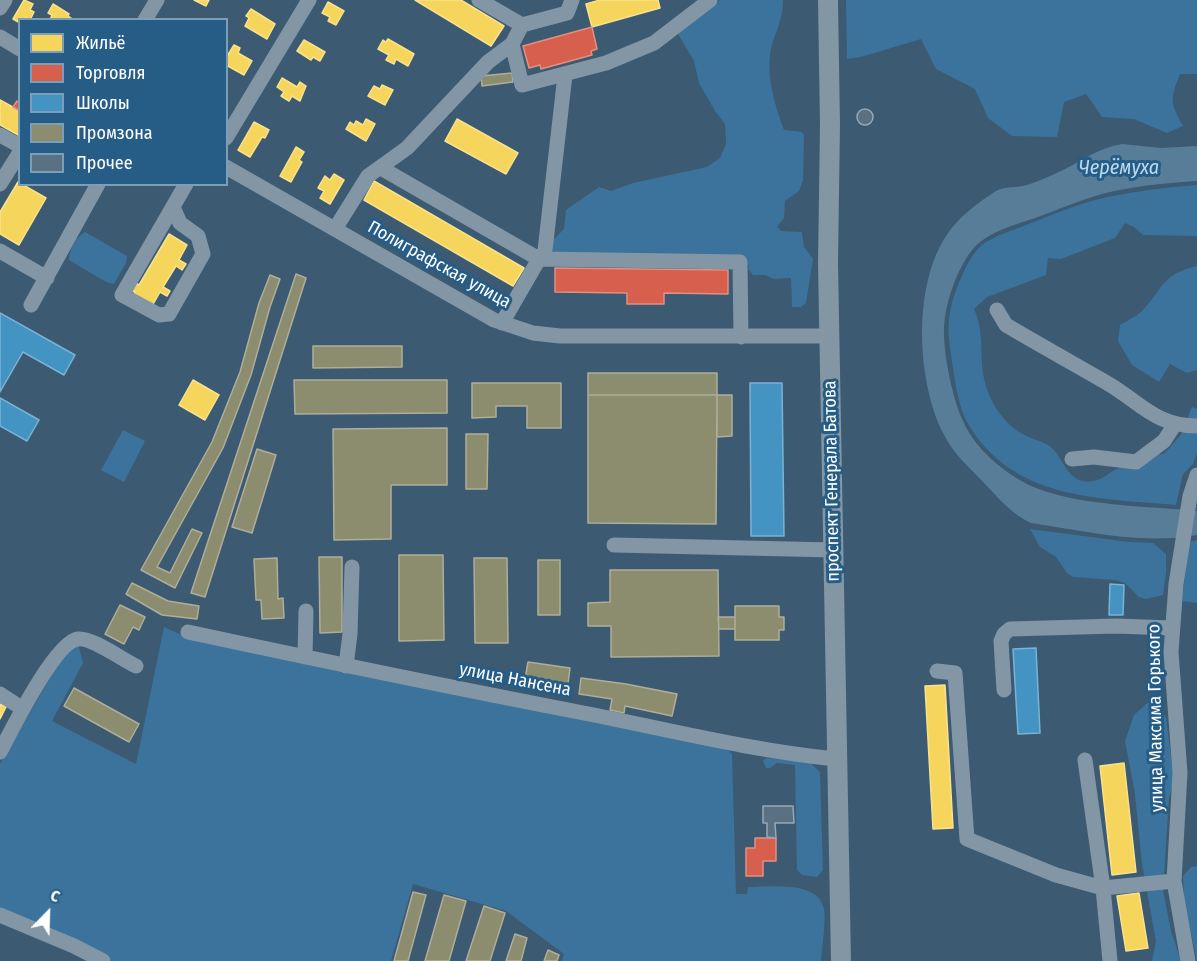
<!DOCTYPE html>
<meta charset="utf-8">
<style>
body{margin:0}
#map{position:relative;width:1197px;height:961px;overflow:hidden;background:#3c5a71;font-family:"Fira Sans Condensed",sans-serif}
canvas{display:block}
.legend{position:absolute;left:18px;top:18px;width:210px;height:168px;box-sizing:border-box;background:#265d87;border:2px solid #7d9eb7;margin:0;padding:8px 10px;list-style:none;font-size:18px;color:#fff}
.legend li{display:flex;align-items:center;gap:12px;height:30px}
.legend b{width:30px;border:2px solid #7d9eb7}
.north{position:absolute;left:18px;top:883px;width:60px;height:60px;-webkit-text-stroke:4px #265d87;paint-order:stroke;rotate:23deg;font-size:16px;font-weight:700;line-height:24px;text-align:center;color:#fff}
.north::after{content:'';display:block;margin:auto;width:21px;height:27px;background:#fff;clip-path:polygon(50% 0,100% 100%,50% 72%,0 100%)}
</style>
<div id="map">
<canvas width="1197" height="961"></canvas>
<ul class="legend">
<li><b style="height:16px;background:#f6d55c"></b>Жильё</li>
<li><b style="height:16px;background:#d6604d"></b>Торговля</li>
<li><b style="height:16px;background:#4393c3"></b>Школы</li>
<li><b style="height:16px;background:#8c8c6e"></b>Промзона</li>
<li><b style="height:16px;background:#597183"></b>Прочее</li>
</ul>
<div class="north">С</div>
</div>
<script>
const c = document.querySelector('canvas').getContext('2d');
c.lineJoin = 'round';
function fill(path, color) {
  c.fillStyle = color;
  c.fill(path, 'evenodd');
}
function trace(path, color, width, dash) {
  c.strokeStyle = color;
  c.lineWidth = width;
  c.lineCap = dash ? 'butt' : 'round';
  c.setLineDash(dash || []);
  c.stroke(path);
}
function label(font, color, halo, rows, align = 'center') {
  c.font = font + ' "Fira Sans Condensed",sans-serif';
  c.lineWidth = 6;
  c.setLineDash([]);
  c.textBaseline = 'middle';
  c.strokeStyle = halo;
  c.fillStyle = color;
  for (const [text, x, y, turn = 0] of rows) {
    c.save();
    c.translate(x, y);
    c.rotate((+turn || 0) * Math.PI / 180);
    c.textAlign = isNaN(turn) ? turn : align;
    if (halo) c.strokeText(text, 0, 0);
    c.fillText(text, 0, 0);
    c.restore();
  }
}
const green = new Path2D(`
 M720 0H783C783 16 778 27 773 41 764 71 774 102 784 130L802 132 804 136 803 181 799 191 785 201 784 218 777 227 781 231 802 232 804 247 813 259 806 303 801 307H792L791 278 774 279 765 275H753L748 269 749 265 552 262 553 240 564 229 566 210 599 187 611 191 633 183 707 167 720 158 726 144 725 124 715 111 699 83 694 61 678 34Z
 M846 0H1197V74H1180C1170 99 1170 103 1183 126L1167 133 1134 119 1102 117 1086 94 1064 102 1057 137 1012 136 988 118 975 89 936 69 921 39 861 57 847 59Z
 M1197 185V236L1143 235 1134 227 1125 223 1115 238 1061 259 1048 258 1046 275 987 297 974 309C982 326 981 343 982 362 983 390 996 416 1019 432 1028 438 1039 440 1048 445 1064 454 1067 492 1100 479 1109 475 1112 469 1124 467L1128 456 1164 454 1180 436 1192 407 1197 409V452L1193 464 1183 474 1176 505C1097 498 1012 500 967 422 957 404 953 368 950 347 948 334 948 320 951 307 955 290 968 257 981 246 990 237 1014 230 1026 225 1052 215 1080 203 1107 197 1137 191 1167 187 1197 185Z
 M85 232 127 256 126 263 114 284 106 282 69 260C69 250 77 236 85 232Z
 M1197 266V370L1187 373 1170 364 1159 382 1132 365 1118 341 1120 325C1128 320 1138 316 1144 309 1164 286 1163 274 1197 266Z
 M123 430 145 441 124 482 101 470Z
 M1030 529 1129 542 1153 543 1166 554V572L1163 595 1146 599 1139 597 1125 583 1115 580 1073 577 1067 573 1056 557 1040 547Z
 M1197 540V603L1182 601 1189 542Z
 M164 627 184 636 726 748 732 754 736 894H747L748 887C769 887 819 880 824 909 826 925 822 945 821 961H562L564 954 506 911 413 884 391 961H112L93 950 0 909V764L67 649 78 643 83 663 52 721 136 764Z
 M1154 697 1166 718 1174 781 1169 798 1163 890 1171 931 1181 961H1152L1156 941 1142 864 1135 794 1125 741 1134 715Z
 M767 758 808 761 820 772 823 870 817 877 802 875 797 870 795 765 777 763 770 768H766L763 760Z
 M1197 866V961L1184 902 1183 876 1191 867Z`);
const water = new Path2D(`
 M1122 144 1161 148 1197 146V181C1166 183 1132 186 1102 194 1081 200 1059 209 1038 217 1018 224 997 229 980 242 959 259 943 307 944 333 944 357 953 400 963 421 975 449 1004 473 1031 486 1077 506 1147 506 1197 511V535C1142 545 1085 531 1031 523 1012 514 1000 500 986 485 971 469 953 454 943 433 915 377 911 270 957 222 967 211 983 199 996 191 1004 186 1017 188 1027 185 1039 181 1053 175 1065 169 1085 159 1099 148 1122 144Z`);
const homes = new Path2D(`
 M24 0 33 4 30 10 34 12 30 20 26 17 24 20H20V23L13 19Z
 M194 0H209L206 6Z
 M415 0H461L504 26 491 46Z
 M600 0H658L660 8 592 27 586 4Z
 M328 2 344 11 336 25 328 21 330 17 322 13Z
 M53 4 69 14 68 16 74 20H50L52 15 48 13Z
 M251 9 275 24 267 39 245 26 249 18 246 16Z
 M388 39 414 54 408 66 396 59 394 64 386 60 389 55 378 49 383 40 386 42Z
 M304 40 325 52 320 61 313 57 311 60 297 51Z
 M234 45 240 48 238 53 252 61 244 75 226 65V58Z
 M282 78 297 87 300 82 306 86 300 101 292 96 289 101 281 96 284 92 277 87Z
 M382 85 393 90 385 105 368 96 374 86 380 89Z
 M0 100 20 111V136L0 125Z
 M366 119 375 124 366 141 346 129 350 122 354 125 356 121 363 125Z
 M457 119 518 153 506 174 445 141Z
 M254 122 269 130 265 138 262 137 250 157 238 150Z
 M296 147 304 152 299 160 302 162 291 182 280 176Z
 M334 174 344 180 330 204 320 198 324 191 318 188 325 176 330 180Z
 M374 181 524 268 513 286 364 200Z
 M18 182 46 198 19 245 0 234V212Z
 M169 234 187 245 179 260 186 264 182 270 176 266 163 287 170 291 167 296 160 292 152 306 133 295 135 292 129 289 134 282 139 285Z
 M193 380 219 395 205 420 179 405Z
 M945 685 953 828 933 829 925 686Z
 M0 704 6 707 0 719Z
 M1124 763 1136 872 1112 875 1100 766Z
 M1139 893 1148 948 1126 951 1117 896Z`);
const shops = new Path2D(`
 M592 27 597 49 591 51 592 55 541 69 540 65 529 68 523 46Z
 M17 101 20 103V111L13 107Z
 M555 268 728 270V294L664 293V304H627V293L555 292Z
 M755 838H776V861H763V876H746V848H755Z`);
const schools = new Path2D(`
 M0 313 75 355 64 375 23 352 0 392Z
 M750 383H782L784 536H751Z
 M0 398 39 420 27 441 0 426Z
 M1110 584 1124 585 1123 615H1109Z
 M1036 648 1040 733 1018 734 1013 649Z`);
const industry = new Path2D(`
 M512 73 513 82 482 86 481 76Z
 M296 274 306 278 205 597 191 593Z
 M270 275 280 279 270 307 251 375 223 448 157 567 170 573 192 529 202 533 175 588 141 570 212 442 240 372 259 303Z
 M313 346H402V367L313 368Z
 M588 373H717V395H588Z
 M294 380H447V413L295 414Z
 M472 383H561V428H527V406H496V417L472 418Z
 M588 395H717L716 524 588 523Z
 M717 395H732V436L717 437Z
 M447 428V485H391V539L334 540 333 429Z
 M466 434H488L487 489H466Z
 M257 449 276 455 252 533 232 527Z
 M399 555H443L444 640 399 641Z
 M319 557H342V632L320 633Z
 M277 558 278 599 283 598 284 618 262 619 261 600H256L254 559Z
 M474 558H507L508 643H475Z
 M538 560H560V615H538Z
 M610 570H718L719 656 611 657V626H588V603L610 602Z
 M132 583 168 601 199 606 197 619 162 615 126 594Z
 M120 605 145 617 139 630 133 627 124 644 105 634Z
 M735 606H779V617H784V630H779V640H735Z
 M718 617H735V629H719Z
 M528 662 570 668 567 691 524 685Z
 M581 678 626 684 677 694 672 716 625 706 624 713 610 710 612 699 579 694Z
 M74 688 139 724 129 742 64 706Z
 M413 892 426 895 408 961H394Z
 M444 895 466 901 449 961H425Z
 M484 906 505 913 490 961H466Z
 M515 934 527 938 521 961H506Z
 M548 950 559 955 557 961H544Z`);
const building = new Path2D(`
 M857 117a8 8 0 1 1 16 0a8 8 0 1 1-16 0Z
 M763 806H793L794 823H775L776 838 767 837V823H763Z`);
const minor = new Path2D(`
 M479 0 522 25
 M572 0 567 13 522 25 512 44 522 85 606 63 654 43 710 0
 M0 8 5 0
 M145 20 157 0
 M0 37 20 49
 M0 135 20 146
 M226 138 309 0
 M226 167 494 320 533 333 560 336H830
 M381 168 539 259 502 323
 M0 184 20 152
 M173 207 180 223 198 236 203 254 169 314 159 315 122 295 186 184
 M335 229 368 176 407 148 488 62 512 44
 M0 251 47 278
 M539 259 740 262 741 337
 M544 259 565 75
 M31 305 98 184
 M997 310 1006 325C1040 345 1074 364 1107 383 1140 402 1155 426 1197 426
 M1072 459 1094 457 1136 462 1164 441 1175 424
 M614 545 833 550
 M188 632C323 661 459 689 594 715 674 731 755 751 836 759
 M305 657 306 611
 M346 666 350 634 352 567
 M937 671 955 673 967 839 1056 875 1103 888 1174 881
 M1004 690 1001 641 1004 634 1010 629 1116 626 1172 628
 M0 694 23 709
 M0 752C11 731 56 641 78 639 91 637 123 660 136 666
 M1085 760 1103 888 1110 961
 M0 915 74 946 103 961
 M1188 961 1174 881 1180 773 1171 652 1176 584 1190 496 1197 475`);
const major = new Path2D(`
 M828 0 830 125 828 263 841 961`);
const streetNames = [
 ["Полиграфская улица",439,265,29],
 ["проспект Генерала Батова",832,481,-91],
 ["улица Нансена",515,680,11],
 ["улица Максима Горького",1156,718,-91]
];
const waterNames = [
 ["Черёмуха",1119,168]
];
fill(green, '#3b739c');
fill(water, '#587d99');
fill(homes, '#f6d55c');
trace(homes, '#f9e28d', 1.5);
fill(shops, '#d6604d');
trace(shops, '#e29082', 1.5);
fill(schools, '#4393c3');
trace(schools, '#7bb3d5', 1.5);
fill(industry, '#8c8c6e');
trace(industry, '#aeae9a', 1.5);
fill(building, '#597183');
trace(building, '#96a8b5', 1.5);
trace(minor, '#8396a6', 15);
trace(major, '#8296a4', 20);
label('18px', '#fff', '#265d87', streetNames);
label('italic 20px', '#bddbf0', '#265d87', waterNames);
</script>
